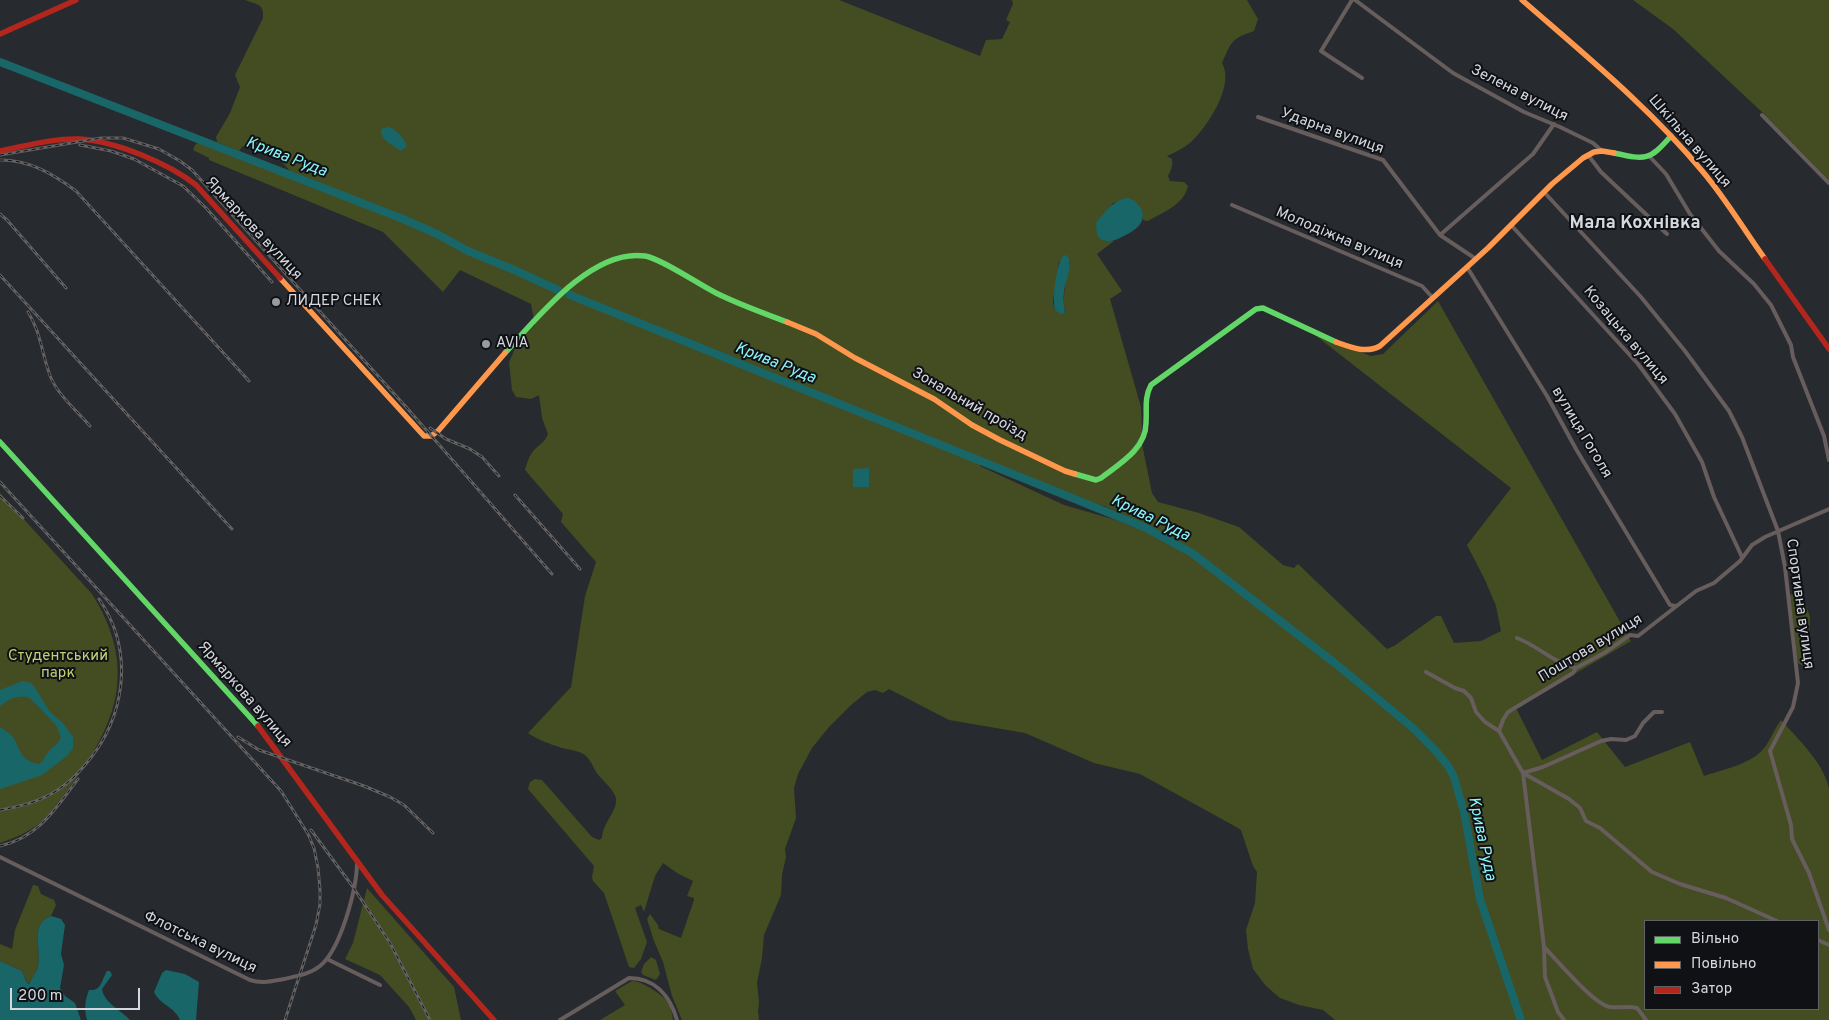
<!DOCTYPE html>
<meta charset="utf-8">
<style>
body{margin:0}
#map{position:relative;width:1829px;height:1020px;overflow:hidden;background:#272a2e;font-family:Overpass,sans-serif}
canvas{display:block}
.legend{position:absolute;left:1644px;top:920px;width:175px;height:90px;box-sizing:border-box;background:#0f1115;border:1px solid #5e6165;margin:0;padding:6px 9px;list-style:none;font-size:15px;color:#d5d8de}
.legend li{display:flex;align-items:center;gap:10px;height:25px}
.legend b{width:25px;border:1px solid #5e6165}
.scale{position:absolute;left:10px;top:988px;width:130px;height:22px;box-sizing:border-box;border:2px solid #d5d8de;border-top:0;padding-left:6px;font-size:15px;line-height:18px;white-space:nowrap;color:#d5d8de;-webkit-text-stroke:4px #0f1115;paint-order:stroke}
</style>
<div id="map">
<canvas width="1829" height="1020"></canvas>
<ul class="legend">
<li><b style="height:6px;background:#63d668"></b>Вільно</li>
<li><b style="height:6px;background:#ff974d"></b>Повільно</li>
<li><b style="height:6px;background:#b3261e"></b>Затор</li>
</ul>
<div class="scale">200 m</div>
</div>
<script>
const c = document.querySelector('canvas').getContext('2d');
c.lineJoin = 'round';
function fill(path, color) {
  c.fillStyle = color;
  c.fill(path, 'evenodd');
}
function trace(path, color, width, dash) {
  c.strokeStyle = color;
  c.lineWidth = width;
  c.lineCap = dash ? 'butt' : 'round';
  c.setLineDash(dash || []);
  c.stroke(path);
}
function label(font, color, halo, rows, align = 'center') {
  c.font = font + ' Overpass,sans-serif';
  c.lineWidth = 4;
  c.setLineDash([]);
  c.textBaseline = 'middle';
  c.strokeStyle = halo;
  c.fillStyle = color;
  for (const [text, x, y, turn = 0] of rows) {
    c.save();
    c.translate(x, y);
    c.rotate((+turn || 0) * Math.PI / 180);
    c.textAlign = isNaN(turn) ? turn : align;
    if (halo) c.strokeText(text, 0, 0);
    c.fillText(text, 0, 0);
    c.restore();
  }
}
const green = new Path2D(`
 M245 0H839L980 56 986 40 1002 39 1010 22 1006 20 1013 4 1012 0H1247L1258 19 1254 31C1231 39 1232 41 1222 63 1235 85 1208 126 1191 142 1184 148 1176 152 1167 156L1172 159C1173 167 1171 170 1168 176L1170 181 1184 182 1188 186C1184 205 1163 212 1148 221L1143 220 1141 210 1132 199 1113 203 1107 213 1101 217 1105 241H1114L1097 254 1122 291 1110 299 1141 407 1142 430 1141 439 1152 493 1158 502 1199 513 1239 527 1283 565 1294 568 1298 564 1387 649 1394 646 1436 616H1441L1454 643 1481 641 1501 631 1496 606 1485 580 1467 545 1511 488 1315 335 1371 356 1383 354 1438 301 1631 641 1516 708 1542 760 1597 732 1625 767 1690 742 1704 776C1724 769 1755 764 1767 744 1772 736 1775 728 1781 720 1798 739 1823 762 1829 788V1020H1335L1323 1010 1299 1005 1280 998 1266 986 1253 969 1248 949 1246 930 1255 903 1257 872 1253 866 1241 830 1238 828 1140 774 1094 763 1025 733 949 720 889 689 883 693 875 690 867 692 851 705 829 727 812 748 798 774 794 788 796 818 785 849 786 857 782 875 781 895 764 935 762 958 757 983 759 1002 758 1011 759 1020H682L672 996 663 962 654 941 647 919 650 914 658 925 659 929 681 938 694 900V898L687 896 693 881 677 873 663 863 655 876 644 912 641 905 635 908 647 942 641 959 634 968 629 967 604 893 593 881 592 877 594 866 528 789 530 782 535 779 542 780 592 837 599 840 602 838C603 822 617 812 616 799 615 791 605 783 600 777 594 771 592 761 585 755 578 750 567 750 559 747 550 744 536 739 528 733L571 687 585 596 596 562 561 522 563 514 525 470C527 463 529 456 534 450 540 444 545 442 548 434L542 418 539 395 531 399 516 397 512 390 509 362 518 342 535 325 531 304 460 270 443 292 383 232 209 160V158L193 150 195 145 199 142 331 194 334 189 290 171 282 162 269 153 243 146 239 151 217 142 216 137 230 113 240 87 235 75 263 18C264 3 257 5 245 0ZM1059 262H1070C1066 280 1062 295 1065 313L1055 310 1053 302ZM984 459 1078 499 1104 506 1134 519 1136 528 1116 520 1064 505 980 466ZM1645 921H1818V1009H1645Z
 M1633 0H1829V180L1763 113 1673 29Z
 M0 493 92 594C110 622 121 654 117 688 112 728 87 764 63 796 56 804 49 815 41 822 29 832 15 838 0 843Z
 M1794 594 1803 597 1810 617 1809 663 1805 667 1798 663C1794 640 1793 617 1789 595Z
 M33 885 38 886 41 894 54 900 56 905 51 916C29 924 42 949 38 966 36 973 32 980 28 984L22 971 0 961V944L12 949 15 930Z
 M367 888 454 987 461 1020H416L409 1007 380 975 345 959 353 943Z
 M651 957 656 960 660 974 656 980 643 975 641 972 644 964Z
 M632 981C642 981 664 995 669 1004 672 1009 672 1015 673 1020H600L625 1005 615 991Z`);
const water = new Path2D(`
 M389 127C398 131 403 137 407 146L401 151C393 145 380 140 381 129Z
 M1128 198C1134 199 1136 202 1140 207 1148 221 1137 229 1126 235 1116 240 1105 246 1097 235L1096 223C1104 213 1114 199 1128 198Z
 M1067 255C1074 265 1065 281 1064 292 1063 299 1064 306 1065 313L1061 314 1055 310C1052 297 1056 266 1063 256Z
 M869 468V487H853V469Z
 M23 681 31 683 34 686 50 712 63 723 73 737V748L67 756 42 775 0 789V727C4 730 10 733 13 737 21 750 20 761 39 764 45 760 45 755 50 750 55 745 59 744 61 737L56 725 30 698C19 694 9 699 0 706V690Z
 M51 916 61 919 65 925 61 954 64 965 60 988 65 996 75 1003 81 1020H0V961L22 971 27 983 29 984C32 978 37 972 38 966 42 948 29 924 51 916Z
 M166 970 185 974 199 982 196 1020H180C174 1006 161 1006 154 992L162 973Z
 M107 971H110L112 975 102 989C104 1003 121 1010 130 1020H87C84 1010 85 1000 89 990 102 991 101 981 107 971Z`);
const river = new Path2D(`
 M0 62 403 219 437 234 468 251 512 269 558 290
 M570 295 1144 527 1192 553 1336 664 1413 728 1435 750 1448 766 1454 777 1464 812 1480 899 1521 1020`);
const street = new Path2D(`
 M1352 0 1321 51 1362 78
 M1355 0 1453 73 1524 112 1560 127 1593 143 1602 151
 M1762 115 1829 183
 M1258 117 1383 160 1440 235 1476 259
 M1588 155 1601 172 1667 234
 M1650 157 1666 174 1690 214 1719 251 1754 284 1771 305 1791 345 1793 357 1824 436 1829 460
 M1544 192 1641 297 1685 351 1729 411 1742 437 1778 531 1785 567 1798 683 1793 707 1770 751 1791 825 1792 839 1809 873 1829 930
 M1232 205 1422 286 1433 298
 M1511 225 1638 364 1675 414 1702 462 1714 497 1742 557
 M1440 235 1533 154 1554 124
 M1467 267 1547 396 1576 449 1670 605 1676 606
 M1517 638C1538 646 1554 663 1576 668
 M1426 672 1455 688 1464 691 1471 698 1476 712 1485 722 1499 731 1523 773 1544 947 1545 977 1558 1012 1564 1020
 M1662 712H1654L1643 723 1635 736 1626 740 1611 739 1601 741 1543 767 1523 773 1569 799 1580 808 1586 821 1600 828 1652 872 1680 884 1726 898 1777 921
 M1499 731 1503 720 1508 712 1573 673 1576 668 1604 653 1630 635 1638 636 1696 591 1714 583 1740 561 1752 545 1765 537 1829 509
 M0 857 250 980C262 984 272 981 284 979 297 976 310 974 320 966 341 949 357 888 357 862
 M1818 940 1829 945
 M1544 947C1556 959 1594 1005 1610 1007 1619 1008 1627 1006 1637 1008L1646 1020
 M327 959 380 985
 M560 1020 629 978C655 978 670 996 677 1020`);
const fast = new Path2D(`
 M1614 153C1646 160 1649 161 1671 136
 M505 353C537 318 592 248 645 256 662 259 698 284 716 293 738 304 763 313 787 322
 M0 442 258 726
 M1075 474 1096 480 1101 478C1119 464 1146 449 1146 423 1147 409 1144 398 1151 385L1256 309 1263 308 1336 342`);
const slow = new Path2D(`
 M1522 0C1585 55 1650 108 1703 172 1726 199 1744 230 1765 259
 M280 278 424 436H431L438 431 505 353
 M787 322 816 334 855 358 934 399 972 425 1000 440 1065 471 1075 474
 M1336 342C1350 347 1366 354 1380 346L1488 248 1552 184 1583 158 1594 152 1602 151 1614 153`);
const jam = new Path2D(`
 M0 34 76 0
 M0 151C26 146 53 138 79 139 115 141 168 163 196 185L280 278
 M1765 259 1829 349
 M258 726 382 895 494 1020`);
const rail = new Path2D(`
 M80 145 111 151 134 159 183 186 206 208 272 282
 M0 155 101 138H123L159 149 180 161 192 170 407 408 552 574
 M0 160C30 160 53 174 76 191L249 381
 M0 214 7 220 66 288
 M0 275 232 529
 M28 312C41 332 42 356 51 378 59 396 77 411 90 426
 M430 428 446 439 470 449 482 457 499 476
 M0 482 281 791 308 834 314 848 318 868 320 889V904L316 925 285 1020
 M515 495 580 569
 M0 496 23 518
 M238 737 259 750 364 786 390 797 404 805 433 833
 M0 810C18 807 35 803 51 794 64 787 76 776 85 765 126 718 135 651 99 599
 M311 830 353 887 390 943 430 1020
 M0 846C39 837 55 809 78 779`);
const markers = [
 [276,302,5,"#989ba0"],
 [486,344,5,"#989ba0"]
];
const streetNames = [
 ["Зелена вулиця",1519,94,27],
 ["Ударна вулиця",1332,132,20],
 ["Шкільна вулиця",1689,142,49],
 ["Ярмаркова вулиця",253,229,47],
 ["Молодіжна вулиця",1339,239,23],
 ["Козацька вулиця",1625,336,50],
 ["Зональний проїзд",969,405,30],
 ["вулиця Гоголя",1581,433,59],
 ["Спортивна вулиця",1799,604,82],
 ["Поштова вулиця",1591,649,-31],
 ["Ярмаркова вулиця",244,695,49],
 ["Флотська вулиця",200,943,26]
];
const poiNames = [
 ["ЛИДЕР СНЕК",286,302],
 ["AVIA",496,344]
];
const parkNames = [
 ["Студентський",58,657],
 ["парк",58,674]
];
const waterNames = [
 ["Крива Руда",286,158,21],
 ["Крива Руда",775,364,22],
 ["Крива Руда",1150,519,26],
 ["Крива Руда",1481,839,78]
];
const quarterNames = [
 ["Мала Кохнівка",1635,224]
];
fill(green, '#444c22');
fill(water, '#196668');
trace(river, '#196668', 8);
trace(street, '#665d5c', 4);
trace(fast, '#63d668', 5.5);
trace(slow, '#ff974d', 5.5);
trace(jam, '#b3261e', 5.5);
trace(rail, '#636061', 3);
trace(rail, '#0f1115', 1, [4]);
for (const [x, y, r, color] of markers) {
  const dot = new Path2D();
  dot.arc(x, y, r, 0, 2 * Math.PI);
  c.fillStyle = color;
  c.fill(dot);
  trace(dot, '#0f1115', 2);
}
label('15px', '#d5d8de', '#0f1115', streetNames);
label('15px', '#d5d8de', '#0f1115', poiNames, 'left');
label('15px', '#bfd271', '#0f1115', parkNames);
label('italic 16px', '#8bf6fa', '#0f1115', waterNames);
label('bold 18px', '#d5d8de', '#0f1115', quarterNames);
</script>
